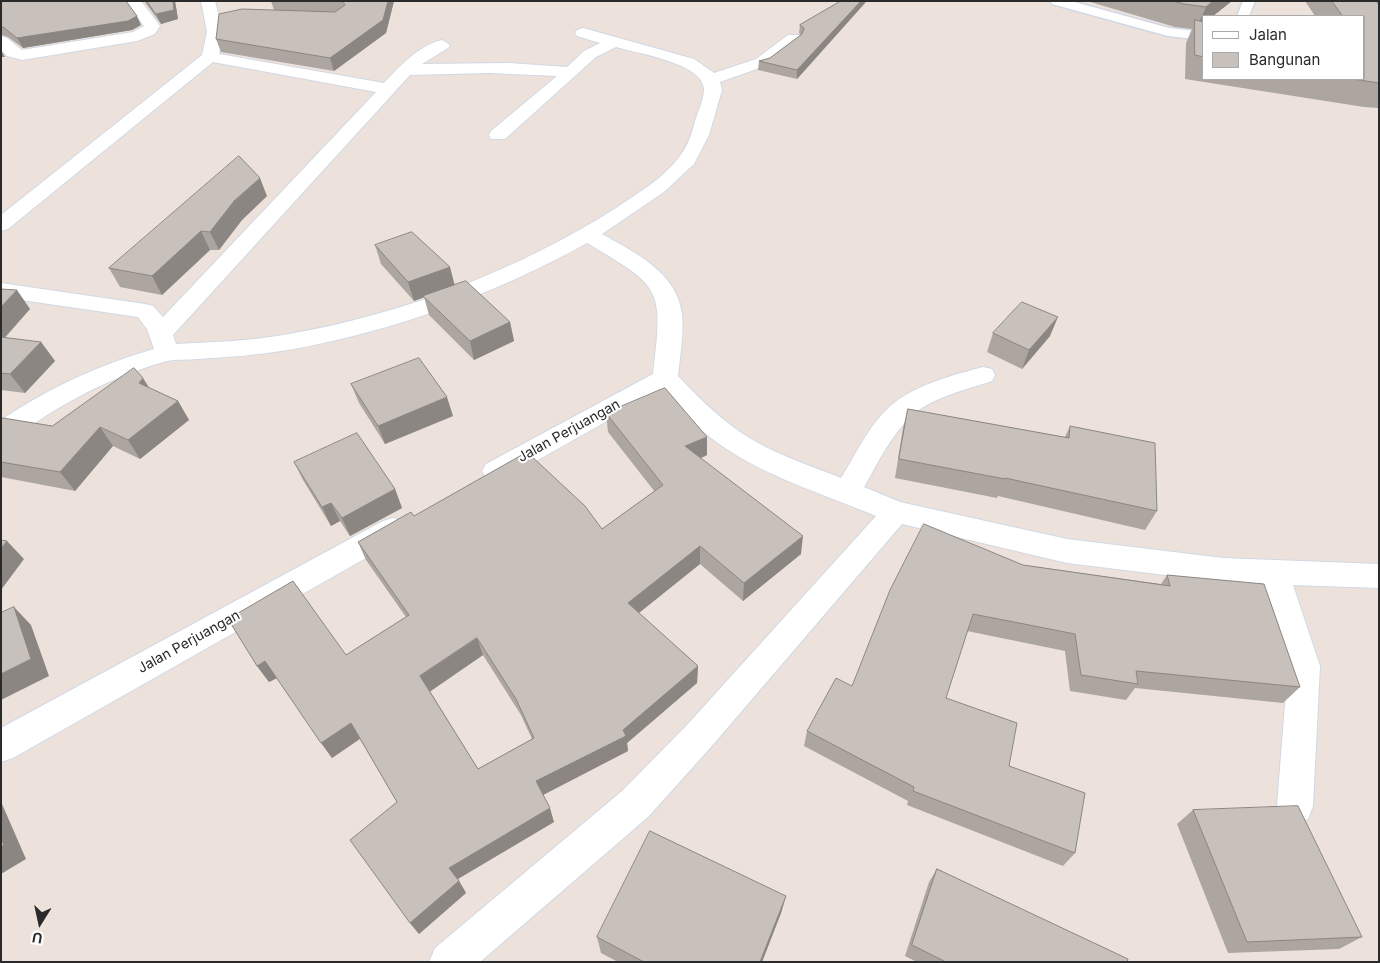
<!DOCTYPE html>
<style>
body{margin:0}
#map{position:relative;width:1380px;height:963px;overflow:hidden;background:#ede2db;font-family:Inter,sans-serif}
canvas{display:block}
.frame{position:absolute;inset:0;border:2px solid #2a2a2a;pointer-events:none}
.legend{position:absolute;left:1202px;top:15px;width:162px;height:65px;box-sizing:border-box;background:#fff;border:1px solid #aaa;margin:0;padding:6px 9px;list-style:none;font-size:15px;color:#2a2a2a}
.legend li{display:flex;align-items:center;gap:10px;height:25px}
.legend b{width:25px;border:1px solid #aaa}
.north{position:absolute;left:15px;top:898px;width:50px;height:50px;-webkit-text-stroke:4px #fff;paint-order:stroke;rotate:190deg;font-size:14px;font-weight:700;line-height:20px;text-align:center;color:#2a2a2a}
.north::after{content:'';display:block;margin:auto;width:18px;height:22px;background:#2a2a2a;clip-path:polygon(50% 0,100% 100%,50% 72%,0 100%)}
</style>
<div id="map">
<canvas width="1380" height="963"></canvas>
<div class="frame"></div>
<ul class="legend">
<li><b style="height:6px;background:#fff"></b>Jalan</li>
<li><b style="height:14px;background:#c8c0ba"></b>Bangunan</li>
</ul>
<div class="north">U</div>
</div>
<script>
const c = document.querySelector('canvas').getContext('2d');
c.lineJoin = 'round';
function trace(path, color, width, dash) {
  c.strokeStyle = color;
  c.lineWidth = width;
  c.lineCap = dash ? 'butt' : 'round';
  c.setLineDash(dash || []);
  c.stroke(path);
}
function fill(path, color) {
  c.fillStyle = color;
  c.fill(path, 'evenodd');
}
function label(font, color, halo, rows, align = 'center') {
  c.font = font + ' Inter,sans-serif';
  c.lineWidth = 4;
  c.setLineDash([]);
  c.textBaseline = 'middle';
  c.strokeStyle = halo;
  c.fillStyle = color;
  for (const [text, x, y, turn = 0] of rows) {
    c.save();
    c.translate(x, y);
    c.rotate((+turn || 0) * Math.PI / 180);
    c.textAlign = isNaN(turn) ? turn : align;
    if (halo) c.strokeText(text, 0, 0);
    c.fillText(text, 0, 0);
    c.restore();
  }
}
const lane = new Path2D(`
 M1050 1H1071L1169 28 1204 32V40L1168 36 1052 4Z
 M1243 1H1255L1249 16H1237Z`);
const street = new Path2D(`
 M126 1H141L160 26 155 34 137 41 22 60 7 56 1 50V36L7 38 22 50 133 32 144 26Z
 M201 1H215L223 32 219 54 384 83C400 66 418 46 442 40L450 45 448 48 422 64 509 63 567 67 584 51 600 43 577 36 575 33 577 30 583 28 694 59 714 73 756 59 788 35H800L802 38 800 41 768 65 720 82 722 90 709 135 694 164 664 192 602 234C635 253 677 272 682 314 684 334 680 356 678 376 696 395 715 414 737 430 768 452 806 464 841 478 856 454 871 421 894 403 918 384 954 375 983 367L992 369 995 375 992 381C966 390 931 397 911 417 890 436 878 463 864 487L900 502 1067 539 1223 558 1379 564V588L1293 585 1320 666 1313 806 1308 819 1295 824 1282 819 1277 806 1288 666 1263 584 1223 582 1067 563 902 524 711 747 648 817 480 962H429L435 948 622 791 687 725 876 516C826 495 761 475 718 443 697 428 680 410 662 390L506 478 496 481 486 478 482 471 486 464 653 374C664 287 661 287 587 243 495 294 392 332 288 350 258 355 228 357 198 359 188 360 177 359 167 361 126 372 86 391 50 413 34 423 19 437 1 442V420C48 388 99 365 154 349L147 329 138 317 1 297V283L145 304 153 306 163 317 376 92 213 62 8 229 1 231V215L202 55 207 32ZM616 47C636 53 703 63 704 89 704 98 698 112 695 121 692 133 688 146 680 156 664 178 638 193 616 208 518 270 404 314 289 334 252 341 214 342 176 344L173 335 410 75 489 73 557 76 491 131 489 135 491 139H505L596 57Z
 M393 518 403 521 407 529 403 537 13 758 1 762V728L383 521Z`);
const wall = new Path2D(`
 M1 1 141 25 132 30 23 48 8 37 1 35Z
 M144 1H175L178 19 161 24Z
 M271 1H394L386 33 334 71 221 52 216 39 274 10Z
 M841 1H866L865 3 797 79 758 70 759 61 770 58 801 35 799 33 800 25Z
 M1087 1H1232L1213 16H1204V79H1364V16H1315L1305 1H1376L1379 5V108L1364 107 1185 79 1186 43 1192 29 1175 27Z
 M267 196 242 220 219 250H210L162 295 120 287 109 268Z
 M375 245 455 285 510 322 514 341 474 360 429 315 424 297 414 301 381 264Z
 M1 289 30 309 5 338 41 342 55 361 25 393 1 390Z
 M993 333 1050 336 1022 369 987 352Z
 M351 384 453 416 385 444 359 403Z
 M150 388 178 401 189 420 140 459 113 446 75 491 1 477V418L52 426Z
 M908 409 1065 437 1070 426 1157 511 1145 530 998 496 997 498 895 478 903 428Z
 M606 413 707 455 701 458 801 554 743 601 700 564 639 613 698 666 697 683 627 743 628 751 543 795 554 822 458 879 466 893 419 934 410 923 397 802 360 739 332 758 277 678 269 682 257 666 346 655 406 617 366 560 358 542 414 516 602 529 655 492 608 432ZM483 655 521 715 532 739 478 769 430 691Z
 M294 462 395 489 402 508 350 536 340 521 331 526 303 480Z
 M1023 565 1161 584 1167 575 1300 687 1283 703 1135 688 1126 700 1070 691 1065 651 967 631 946 698 1009 766 1075 853 1063 866 907 805 908 801 804 746 807 731 852 686Z
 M1193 810 1362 937 1339 949 1228 953 1177 824Z
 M937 869 1127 962H917L905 956 929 882Z
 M786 896 781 913 762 962H618L601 953 597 937Z`);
const shadedWall = new Path2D(`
 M173 1H175L178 19 161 24 156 14Z
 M388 1H394L386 33 334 71 330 58Z
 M861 1H866L865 3 797 79V70Z
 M1213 1H1232L1213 16H1204V23L1196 29 1206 7Z
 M137 16 141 25 132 30 23 48 17 38Z
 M1 50 5 57H1Z
 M260 178 267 196 242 220 219 250 210 232 234 201Z
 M201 231 210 250 162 295 152 276Z
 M450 267 455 286 414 301 408 282Z
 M17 290 30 309 1 341V307Z
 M1058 317 1050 336 1022 369 1029 350Z
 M510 322 514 341 474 360 470 341Z
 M41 342 55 361 25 393 10 374Z
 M143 378 155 397 139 383Z
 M447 397 453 416 385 444 378 426Z
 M178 401 189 420 140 459 128 440Z
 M100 427 113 446 75 491 60 472Z
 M707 437V455L686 465 685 446Z
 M395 489 402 508 350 536 342 518Z
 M331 503 340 521 331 526 322 507Z
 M803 536 801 554 743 601 744 583Z
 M7 541 24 559 1 590V548Z
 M700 546V564L630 620 628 603Z
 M14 607 31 625 49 676 1 700V674Z
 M477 638 483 655 428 693 420 676Z
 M265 661 277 678 269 682 257 666Z
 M698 666 697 683 627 743 628 751 541 796 536 781 623 730Z
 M351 723 361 738 332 758 321 743Z
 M1 803 2 804 26 859 1 874Z
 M550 808 554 822 456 880 449 868Z
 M459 881 466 893 419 934 410 923Z
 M786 896 781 913 762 962H760Z`);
const building = new Path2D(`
 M1 1H126L137 16 128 21 17 38 3 27H1Z
 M147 1H173L174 10 156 14Z
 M342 1H388L383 20 330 58 216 39 219 14 242 9 335 12 345 5Z
 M841 1H861L797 70 759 61 770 58 802 34 804 28 800 25Z
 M1174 1H1213L1206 7 1184 4Z
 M1332 1H1376L1379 5V83L1353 79H1364V16H1343Z
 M1195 20 1204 22V57L1195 55Z
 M239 156 260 178 234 201 210 232 201 231 152 276 109 268Z
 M412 232 450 267 408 282 375 245Z
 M466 281 510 322 470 341 423 296Z
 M1 289 17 290 1 307Z
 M1022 302 1058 317 1029 350 993 333Z
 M1 337 41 342 10 374 1 373Z
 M419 358 447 397 378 426 351 384Z
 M134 368 143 378 139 383 178 401 128 440 100 427 60 472 1 462V418H3L52 426Z
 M665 388 707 437 685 446 803 536 744 583 700 546 628 603 698 666 623 730 626 736 536 781 550 808 449 868 459 881 410 923 350 840 397 802 351 723 321 743 265 661 257 666 228 619 293 581 346 655 409 615 358 542 411 512 414 516 527 452 585 506 602 529 663 485 606 413ZM477 638 516 699 534 738 478 769 420 676Z
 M908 409 1069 438 1070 426 1155 443 1157 511 1005 478V479L899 459Z
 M357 433 395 489 342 518 331 503 322 507 294 462Z
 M924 524 1023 565 1170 586 1167 575 1264 584 1300 687 1136 671 1138 684 1081 675 1075 634 973 614 946 698 1017 723 1009 766 1085 793 1075 853 913 791 914 787 807 731 836 678 852 686 890 590Z
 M1 540 7 541 1 548Z
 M14 607 31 659 1 674V613Z
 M1298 806 1362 937 1247 942 1193 810Z
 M650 831 786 896 760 962H644L597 937Z
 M1 839 4 845 1 847Z
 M937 869 1128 959 1127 962H946L912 945Z`);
const streetNames = [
 ["Jalan Perjuangan",569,431,-29],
 ["Jalan Perjuangan",189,642,-29]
];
trace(lane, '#d1d8e4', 3);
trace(street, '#d1d8e4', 2);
fill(lane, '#fff');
fill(street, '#fff');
fill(wall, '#aca5a0');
fill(shadedWall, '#8c8682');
fill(building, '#c8c0ba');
trace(building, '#8c8682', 1);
label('14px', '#2a2a2a', '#fff', streetNames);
</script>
